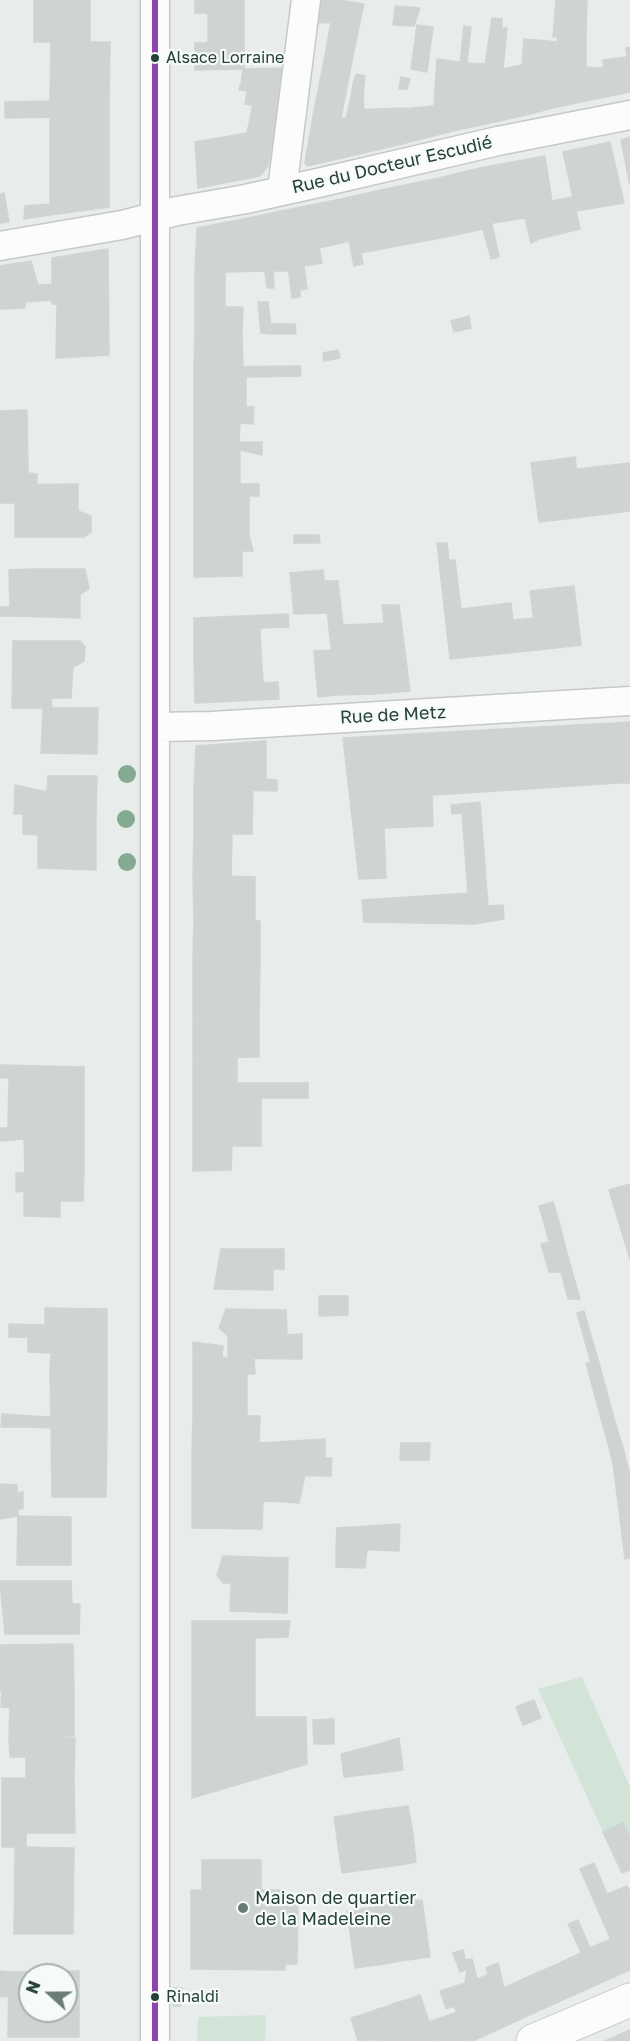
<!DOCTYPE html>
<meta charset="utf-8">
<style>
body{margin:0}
#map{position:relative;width:630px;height:2041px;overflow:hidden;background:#e8ecea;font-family:"Golos Text",sans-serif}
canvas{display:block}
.north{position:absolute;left:18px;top:1963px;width:60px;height:60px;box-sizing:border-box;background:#f7fbf8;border:2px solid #a3b0ab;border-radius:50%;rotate:291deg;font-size:16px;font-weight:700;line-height:24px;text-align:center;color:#254038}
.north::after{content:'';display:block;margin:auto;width:21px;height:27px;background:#697c76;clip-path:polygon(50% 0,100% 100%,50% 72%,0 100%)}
</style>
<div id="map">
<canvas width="630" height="2041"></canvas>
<div class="north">N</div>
</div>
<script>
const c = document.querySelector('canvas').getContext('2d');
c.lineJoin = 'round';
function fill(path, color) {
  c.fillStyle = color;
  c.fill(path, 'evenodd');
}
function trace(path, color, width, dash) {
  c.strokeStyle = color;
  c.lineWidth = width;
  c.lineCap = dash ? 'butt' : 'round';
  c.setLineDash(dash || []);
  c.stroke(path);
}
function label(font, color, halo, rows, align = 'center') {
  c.font = font + ' "Golos Text",sans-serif';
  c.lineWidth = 4.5;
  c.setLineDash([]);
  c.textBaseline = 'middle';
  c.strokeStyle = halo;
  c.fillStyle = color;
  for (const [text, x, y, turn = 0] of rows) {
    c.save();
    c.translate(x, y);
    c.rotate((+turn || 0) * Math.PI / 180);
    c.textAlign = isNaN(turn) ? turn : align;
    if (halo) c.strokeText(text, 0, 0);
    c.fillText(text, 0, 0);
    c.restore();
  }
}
const green = new Path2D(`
 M582 1677 630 1787V1838L623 1823 603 1832 538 1689Z
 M266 2015 265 2041H197L198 2017Z`);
const building = new Path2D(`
 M34 0H90V42H34Z
 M195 0H244V29L208 28V13H195Z
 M313 0H338L364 4 360 22 308 23Z
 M556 0H587L586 36 553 37Z
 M395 6 420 8 414 26 393 25Z
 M492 18 502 19V28H507L503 69 522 65V116L490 123 485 65Z
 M331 22H360L354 51H326Z
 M417 25 433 27 427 72 411 69Z
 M464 26 471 27 467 63 485 64 490 123 453 131Z
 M208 28 244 29V69L195 70V43H208Z
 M586 36V101L553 108V65L558 37Z
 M524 39 548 41 546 65H553V108L522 116V65Z
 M548 41 557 42 553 65H546Z
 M51 42H110L109 101H50Z
 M630 47V92L606 97 603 60 627 57 626 48Z
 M326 51H354L341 118 313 116Z
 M437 59 460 62 453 131 398 145 404 109 434 106Z
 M585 67 603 68 606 97 586 101Z
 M285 68 281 91 241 85 243 69Z
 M356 74 365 76 364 85 353 84Z
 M401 77 410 79 407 89H399Z
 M353 84 364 85 363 98 351 97Z
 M240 85 281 91 278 109 245 104 247 91 239 90Z
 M351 97 363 98 364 109 348 110Z
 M50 101H109V165H50Z
 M50 101V117L5 118V102Z
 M253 105 278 109 268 166 260 176 198 188 195 142 247 133Z
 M405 108 398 145 338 159 348 110Z
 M313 116 346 118 338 159 307 166 305 163Z
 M630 137V185L621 140Z
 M610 142 624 203 576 211 563 152Z
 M545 156 552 201 573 197 580 229 539 239 523 160Z
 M523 160 539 239 531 243 525 218 493 223 480 168Z
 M50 165H109V207L50 215Z
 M480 168 499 257 491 259 483 229 451 236 439 178Z
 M439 178 451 236 387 248 376 191Z
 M376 191 387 248 361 253 363 264 354 266 341 199Z
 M4 193 9 222 0 223V194Z
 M341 199 350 241 319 248 311 205Z
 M50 204V215L24 219 25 206Z
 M311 205 322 263 304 266 307 289 300 290V297L292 298 281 211Z
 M281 211 288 271H273L274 288H267L258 216Z
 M258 216 264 271 195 273 197 228Z
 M108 249 109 355 56 358 57 304H52L51 300 25 302V308L0 309V266L31 261 38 285 52 284V258Z
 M225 272V307H243L242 333H195V273Z
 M258 302H268L272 334 261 333Z
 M469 316 471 328 454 332 451 321Z
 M271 324H295L296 334H272Z
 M195 333H242L243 366 194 367Z
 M338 350 340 358 324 361 323 353Z
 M300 366 301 376 246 377V407H194V367Z
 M194 407H254L253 424 240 423 239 442H194Z
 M27 410 28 473 37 474V484L0 485V411Z
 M194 442H262V455L240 450V484H259V496H194Z
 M575 457 582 517 539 522 531 463Z
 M630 463V511L582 517 577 469Z
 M78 484V511L91 516V532L84 537H15V503H0V485Z
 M194 496H249V535H194Z
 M194 535H249L253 551H242V576L194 577Z
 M294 535H319L320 543H294Z
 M437 543H447L449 560H455L461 609 511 603 513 620 534 618 538 650 450 659Z
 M31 569V607L15 606V616H0V607H10L9 570Z
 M31 569H85L89 589 80 594V618L15 616V606L31 607Z
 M323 570 328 613 294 614 290 573Z
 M324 581H338L343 625 367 624 375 694 336 695Z
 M574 586 581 645 538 650 530 591Z
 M382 605H399L410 691 375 694 367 624 384 623Z
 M288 614 289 627 260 628 261 654 194 659V618Z
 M13 641H80L85 647 84 661 73 667 71 698H51L52 708H12Z
 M331 650 336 695 318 697 314 651Z
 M261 654 263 683 278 682 279 699 195 703 194 659Z
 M43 708H98L97 754 41 753Z
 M630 722V783H618L614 723Z
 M614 723 618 783 451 794 447 732Z
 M447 732 451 794 432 795 433 826 384 828 386 878 359 879 343 738Z
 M266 741V779L277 780V791L194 789 196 746Z
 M48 776H97L96 815 14 814 15 785 47 792Z
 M194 789 253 790 252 834H194Z
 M480 802 488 906 503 905 504 919 474 924 471 893H468L462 813 452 814 451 805Z
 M23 814 96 815V870L38 868V835L23 834Z
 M194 834H232L231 876 193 875Z
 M193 875 255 877V921H194Z
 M471 893 474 924 364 922 362 900Z
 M194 921H260V958H193Z
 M193 958H260L259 1020 193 1022Z
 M259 1020V1057L193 1058V1022Z
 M237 1057V1083H193V1058Z
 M0 1065 84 1067V1129H8L9 1078H0Z
 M193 1083H308V1098H261V1146H232L231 1170 193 1171Z
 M0 1128 84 1129V1169H25L24 1139 0 1141Z
 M25 1169H84L83 1201H60V1217L24 1216V1191L16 1192V1173H24Z
 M630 1184V1259L609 1190Z
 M553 1202 559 1222 545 1226 539 1206Z
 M559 1222 570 1264 547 1265 541 1244 549 1242 545 1226Z
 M221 1249H284V1269H273V1290L214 1289Z
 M570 1264 572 1271 549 1272 547 1265Z
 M561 1271H572L580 1299H568Z
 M319 1296H348V1315L319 1316Z
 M45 1308 107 1309V1339L9 1337V1324L45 1325Z
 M226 1309 286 1310 287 1335 302 1334V1359L228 1358V1336L219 1328Z
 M584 1311 599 1363H591L577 1313Z
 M28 1338 107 1339V1370L50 1368 51 1353 28 1352Z
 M193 1342 223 1346 222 1358 193 1357Z
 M193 1357 254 1358 255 1374H247V1417L193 1416Z
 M586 1363H599L615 1422H602Z
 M50 1368 107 1370V1430L51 1428Z
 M2 1414 31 1416V1427H1Z
 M31 1416 51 1417V1428L31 1427Z
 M193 1416H260L259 1443 325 1439V1457L192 1454Z
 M602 1422H615L624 1451H610Z
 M51 1428 107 1430 106 1497H52Z
 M401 1443H430L429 1460H400Z
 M610 1451H624L627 1464H613Z
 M192 1454 332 1458 331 1476 286 1475 285 1502 192 1498Z
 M613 1464H627L630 1474V1515L620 1518Z
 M286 1475H305L299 1503 285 1502Z
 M0 1484 17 1485V1493L23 1492V1509L0 1508Z
 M192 1498 263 1502 262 1529 192 1528Z
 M0 1508 18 1509V1516L0 1519Z
 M630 1515V1558L625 1559 620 1518Z
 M18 1516 71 1517V1565H17Z
 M400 1524 399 1551 336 1548 337 1528Z
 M336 1548 367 1549 365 1568 336 1567Z
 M223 1556 288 1558 287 1613 230 1611 231 1583H223L217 1575Z
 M0 1581H71L72 1604H80L79 1634H5Z
 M192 1621H290L288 1637 255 1638V1717H192Z
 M73 1644 74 1690 0 1691V1645Z
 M14 1690 13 1708 1 1707 2 1691Z
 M74 1690V1736L9 1737 10 1709H15V1691Z
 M534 1700 541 1718 523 1725 516 1707Z
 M192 1717H306L307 1764 192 1798Z
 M334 1719V1744H314L313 1720Z
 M9 1737 75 1738 74 1778H26V1757H10Z
 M399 1738 403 1770 387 1772 383 1743Z
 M383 1743 387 1772 372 1774 368 1747Z
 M368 1747 372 1774 344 1777 341 1754Z
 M2 1778H26V1798L2 1799Z
 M26 1778H74L75 1833H26V1847H2V1799L26 1798Z
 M408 1806 413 1834 397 1836 393 1808Z
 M393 1808 397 1836 382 1838 378 1810Z
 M378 1810 382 1838 367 1840 363 1812Z
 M363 1812 367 1840 352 1843 347 1815Z
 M347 1815 352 1843 338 1845 334 1817Z
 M623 1823 630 1838V1870L622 1873 603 1832Z
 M413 1834 416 1862 401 1865 397 1836Z
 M397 1836 401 1865 385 1867 382 1838Z
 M382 1838 385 1867 371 1869 367 1840Z
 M367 1840 371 1869 356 1871 352 1843Z
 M352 1843 356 1871 342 1873 338 1845Z
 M15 1847 74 1848 73 1934H14Z
 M202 1860H261V1890H285V1970L191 1969V1932H205V1921H202Z
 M594 1863 607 1894 627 1886 630 1892V1970L625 1972 580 1869Z
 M191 1890H202V1921H205V1932H191Z
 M285 1896H298L297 1964H285Z
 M422 1900 426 1928 411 1930 407 1902Z
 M407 1902 411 1930 395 1932 391 1904Z
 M391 1904 395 1932 380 1934 376 1907Z
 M376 1907 380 1934 365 1937 361 1909Z
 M361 1909 365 1937 351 1939 347 1911Z
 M578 1920 590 1948 611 1939 625 1972 596 1985 568 1924Z
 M426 1928 430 1957 415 1959 411 1930Z
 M411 1930 415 1959 400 1961 395 1932Z
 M395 1932 400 1961 385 1964 380 1934Z
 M380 1934 385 1964 369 1966 365 1937Z
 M365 1937 369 1966 355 1968 351 1939Z
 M463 1950 467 1969 460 1972 453 1953Z
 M581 1953 596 1985 567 1998 553 1966Z
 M472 1959 477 1979 488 1975 492 1989 508 2025 488 2034 465 1983 467 1969 465 1960Z
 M498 1963 504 1988 523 1979 538 2011 508 2025 492 1989 486 1968Z
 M553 1966 567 1998 538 2011 523 1979Z
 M0 1971 9 1972V1996L0 1997Z
 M79 1971V2037H8L9 1972ZM30 1975H66V2011H30Z
 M465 1983 488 2034 473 2041H468L454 2006 446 2009 440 1991Z
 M173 1988H182L181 2006H173Z
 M420 1995 429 2022 415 2026 406 2000Z
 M406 2000 415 2026 401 2031 392 2004Z
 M392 2005 401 2031 386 2035 378 2009Z
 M378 2009 386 2035 372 2040 364 2014Z
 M457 2012 468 2041H437L429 2022Z
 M364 2014 372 2040 358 2041 351 2018Z
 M429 2022 437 2041H375L386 2035Z
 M630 2030V2041H605Z`);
const minor = new Path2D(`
 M282 190 306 0
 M0 246 122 225 177 211 246 199 318 183 498 141 630 115
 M155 727 212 726 630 701
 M155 2041V0`);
const tertiary = new Path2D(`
 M533 2041 630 2000`);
const bus1 = new Path2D(`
 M155 0V2041`);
const trees = [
 [127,774],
 [126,819],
 [127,862]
];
const markers = [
 [155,58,5,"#254038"],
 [243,1908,6,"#697c76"],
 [155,1997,5,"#254038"]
];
const busNames = [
 ["Alsace Lorraine",166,58],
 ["Rinaldi",166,1997]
];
const streetNames = [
 ["Rue du Docteur Escudié",392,165,-13],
 ["Rue de Metz",393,715,-3]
];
const poiNames = [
 ["Maison de quartier",255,1898],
 ["de la Madeleine",255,1919]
];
fill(green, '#d2e4d7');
fill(building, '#cfd3d1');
trace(building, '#d0d5d3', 1.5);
trace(minor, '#c5c9c7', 31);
trace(tertiary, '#c5c9c7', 35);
trace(minor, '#fcfcfc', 28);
trace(tertiary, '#fcfcfc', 33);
trace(bus1, '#8e44ad', 6);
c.fillStyle = '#83ab91';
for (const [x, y] of trees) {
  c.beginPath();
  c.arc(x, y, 9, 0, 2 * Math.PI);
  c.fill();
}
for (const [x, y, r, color] of markers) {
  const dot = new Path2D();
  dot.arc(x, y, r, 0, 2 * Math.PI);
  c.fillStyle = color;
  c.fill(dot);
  trace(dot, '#f7fbf8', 2);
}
label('16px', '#254038', '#f7fbf8', busNames, 'left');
label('18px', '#254038', '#f7fbf8', streetNames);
label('18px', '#254038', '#f7fbf8', poiNames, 'left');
</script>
